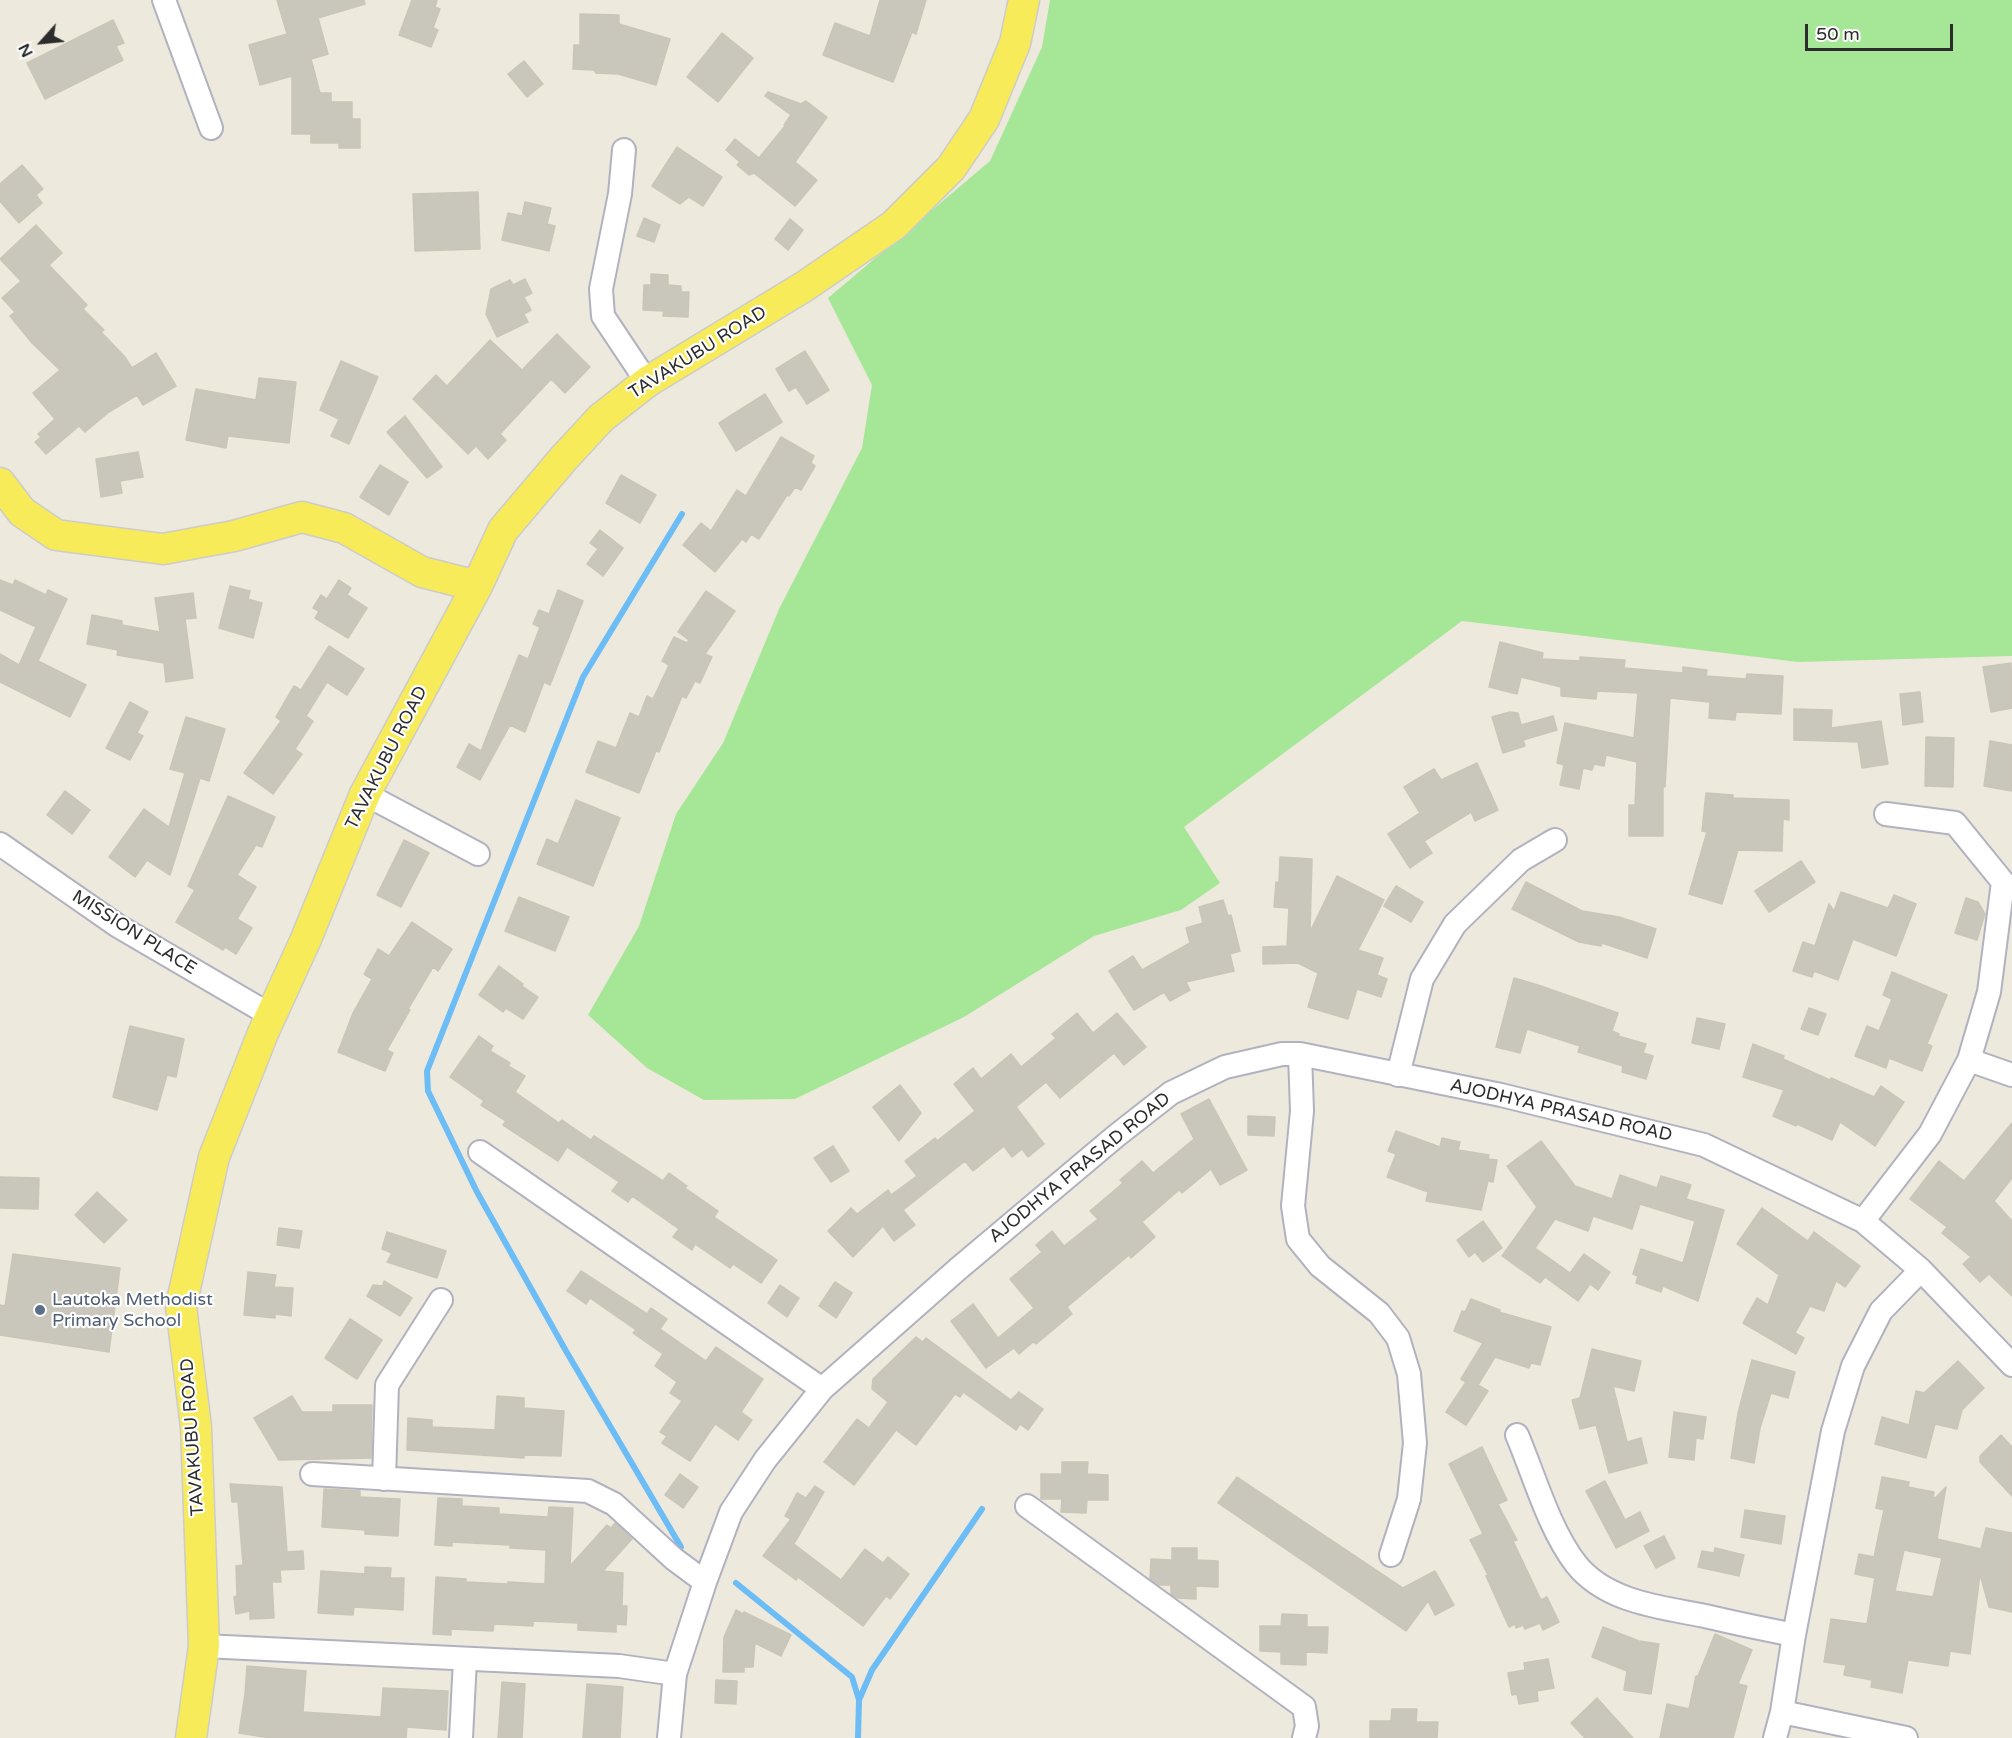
<!DOCTYPE html>
<style>
body{margin:0}
#map{position:relative;width:2012px;height:1738px;overflow:hidden;background:#eee9dd;font-family:"Varela Round",sans-serif}
canvas{display:block}
.north{position:absolute;left:12px;top:12px;width:60px;height:60px;-webkit-text-stroke:4px #fff;paint-order:stroke;rotate:243deg;font-size:16px;font-weight:700;line-height:24px;text-align:center;color:#2c2c2c}
.north::after{content:'';display:block;margin:auto;width:21px;height:27px;background:#2c2c2c;clip-path:polygon(50% 0,100% 100%,50% 72%,0 100%)}
.scale{position:absolute;left:1805px;top:24px;width:148px;height:27px;box-sizing:border-box;border:3px solid #2c2c2c;border-top:0;padding-left:8px;font-size:18px;line-height:21px;white-space:nowrap;color:#2c2c2c;-webkit-text-stroke:4px #fff;paint-order:stroke}
</style>
<div id="map">
<canvas width="2012" height="1738"></canvas>
<div class="north">N</div>
<div class="scale">50 m</div>
</div>
<script>
const c = document.querySelector('canvas').getContext('2d');
c.lineJoin = 'round';
function fill(path, color) {
  c.fillStyle = color;
  c.fill(path, 'evenodd');
}
function trace(path, color, width, dash) {
  c.strokeStyle = color;
  c.lineWidth = width;
  c.lineCap = dash ? 'butt' : 'round';
  c.setLineDash(dash || []);
  c.stroke(path);
}
function label(font, color, halo, rows, align = 'center') {
  c.font = font + ' "Varela Round",sans-serif';
  c.lineWidth = 4.5;
  c.setLineDash([]);
  c.textBaseline = 'middle';
  c.strokeStyle = halo;
  c.fillStyle = color;
  for (const [text, x, y, turn = 0] of rows) {
    c.save();
    c.translate(x, y);
    c.rotate((+turn || 0) * Math.PI / 180);
    c.textAlign = isNaN(turn) ? turn : align;
    if (halo) c.strokeText(text, 0, 0);
    c.fillText(text, 0, 0);
    c.restore();
  }
}
const green = new Path2D(`
 M1050 0H2012V656L1798 662 1462 621 1184 827 1220 883 1181 910 1094 936 964 1017 795 1099 704 1100 647 1068 588 1015 639 926 676 814 723 743 780 607 862 448 872 385 828 298 990 161 1042 47Z`);
const stream = new Path2D(`
 M681 1547 566 1351 477 1192 428 1091 427 1071 583 677 682 514
 M736 1583 852 1677 859 1700 858 1738
 M859 1700 872 1670 982 1509`);
const building = new Path2D(`
 M277 0H364L365 4 318 18 328 54 311 59 320 93H331V102H352V119H360V148H339V143H311V134H292V76L260 85 249 45 287 34Z
 M412 0H437L435 7 440 9 433 28 438 30 431 47 399 35Z
 M880 0H926L916 34 912 32 893 82 823 55 835 23 870 36Z
 M580 14 619 15V24L670 39 656 85 618 74 596 73 594 70 573 69 574 45H580Z
 M113 20 124 43 116 46 123 60 45 99 27 63Z
 M722 33 753 58 718 102 687 77Z
 M524 61 543 84 527 97 508 74Z
 M768 92 801 104 806 101 827 117 795 162 817 180 795 206 754 173 749 175 737 165 740 162 726 150 735 139 759 158 785 126 784 125 791 115 765 96Z
 M677 147 722 177 703 206 689 197 680 204 652 186Z
 M22 165 43 189 36 195 42 203 19 223 0 201V184Z
 M478 192 480 249 415 251 413 194Z
 M525 202 551 208 547 224 555 226 549 251 502 240 508 213 522 216Z
 M644 218 660 225 654 242 637 236Z
 M790 219 803 230 788 250 775 239Z
 M36 225 62 253 49 265 87 305 83 309 104 330 101 332 125 357 132 368 156 353 176 386 143 405 137 395 109 412 85 432 79 426 46 454 35 442 41 437 38 434 55 419 33 393 60 370 32 343 10 316 15 312 2 298 21 281 0 259Z
 M651 274 668 275V285L681 286V292H689L688 317 663 316 664 311 643 310 644 285H651Z
 M525 279 532 293 524 297 531 310 524 314 528 322 497 337 486 314 491 289 510 280 513 285Z
 M557 334 590 367 565 393 551 379 500 434 506 440 488 459 476 446 468 454 413 399 436 375 447 386 490 340 522 370Z
 M805 351 829 390 807 404 796 387 789 391 776 369Z
 M341 361 378 377 349 444 331 436 339 419 320 410Z
 M259 378 296 382 289 443 228 436 226 448 186 440 196 389 256 400Z
 M765 394 782 422 736 451 719 423Z
 M405 416 442 467 427 478 387 432Z
 M781 437 814 456 811 463 815 466 801 490 795 487 789 496 787 495 759 539 751 534 746 542 742 539 715 572 683 545 701 523 711 531 737 490 746 496Z
 M138 452 143 477 120 481 122 493 101 497 96 459Z
 M380 465 408 482 389 515 360 497Z
 M621 475 656 495 640 523 606 503Z
 M600 530 623 548 603 576 587 564 598 549 590 543Z
 M0 580 13 585 15 580 46 595 48 590 67 599 38 661 86 685 70 717 0 682V654L19 665 36 627 0 610Z
 M339 580 351 588 347 595 367 608 348 638 315 618 319 611 313 608 321 595 327 599Z
 M230 586 250 591 248 599 262 603 253 638 219 628Z
 M558 590 583 601 550 685 544 682 525 732 510 725 480 780 457 767 469 744 481 751 519 655 528 659 540 627 533 624 539 610 549 614Z
 M706 591 735 611 705 654 712 657 700 683 695 681 686 698 682 696 659 752 656 751 639 793 586 772 598 741 616 748 630 713 639 717 647 696 653 699 669 665 662 661 674 637 687 643 689 640 678 632Z
 M193 593 196 618 185 619 193 678 166 682 164 663 117 655 118 650 87 644 92 615 122 621V625L160 632 155 598Z
 M1500 642 1543 653 1542 659 1580 661V657L1625 660 1624 668 1683 673V667L1707 670 1706 676 1746 679 1747 674 1783 676 1781 714 1736 712 1735 720 1709 718 1710 702 1670 698 1665 787 1663 786V836H1629V805H1635L1637 762 1606 755 1604 766 1594 764 1592 770 1583 768 1579 789 1560 785 1564 765 1557 763 1565 723 1634 738 1638 693 1597 691 1596 699 1561 696V687L1521 677 1517 694 1489 687Z
 M329 646 364 669 347 695 327 682 306 716 313 721 295 749 302 754 273 794 244 773 281 721 276 717 294 686 301 690Z
 M2011 663 2012 708 1991 712 1983 667Z
 M1920 692 1923 722 1903 725 1900 694Z
 M130 702 148 712 137 733 143 736 130 760 106 748Z
 M1794 709 1832 710 1831 728 1881 721 1888 764 1862 768 1858 742 1794 740Z
 M1510 712 1518 713 1521 725 1553 716 1557 730 1523 740 1525 746 1503 753 1492 717Z
 M186 717 225 729 209 781 200 778 170 875 147 860 135 877 109 857 144 809 169 827 185 773 170 769Z
 M1926 737 1954 738 1953 787 1925 786Z
 M1990 741 2012 745V791L1984 786Z
 M1477 763 1498 810 1475 821 1471 812 1424 841 1432 853 1410 868 1388 834 1420 813 1404 787 1434 769 1441 780Z
 M65 791 90 810 72 834 47 815Z
 M1706 793 1733 795V798L1789 800V820L1783 819 1782 851 1738 850 1722 904 1689 894 1707 832 1702 831Z
 M228 796 275 817 262 847 256 845 237 875 256 887 237 919 252 928 236 954 225 947 223 950 176 922 195 890 188 886Z
 M576 800 620 818 593 886 537 864 547 839 558 844Z
 M404 840 429 853 401 907 377 895Z
 M1280 857 1312 859 1310 932 1337 876 1384 900 1358 950 1383 958 1377 975 1387 979 1381 997 1357 989 1348 1019 1308 1007 1318 973 1298 963 1263 964V947L1287 946 1289 908 1274 907 1276 882 1279 883Z
 M1801 861 1815 882 1769 912 1755 891Z
 M1526 882 1582 911 1619 917 1656 929 1647 958 1602 943 1601 946 1579 942 1512 909Z
 M1396 886 1423 902 1411 922 1384 906Z
 M1841 892 1888 908 1894 895 1916 904 1896 956 1853 939 1838 980 1814 971 1812 977 1793 971 1803 942 1815 946 1829 904 1834 911Z
 M519 897 569 917 555 951 505 931Z
 M1966 898 1978 902 1985 914 1977 940 1955 933Z
 M1223 900 1228 916 1231 915 1240 951 1230 954 1234 971 1186 982 1190 990 1170 1001 1164 992 1134 1010 1109 971 1133 956 1142 970 1190 943 1186 928 1203 923 1199 907Z
 M412 922 452 949 438 971 433 967 408 1009 410 1010 387 1050 393 1053 385 1071 338 1052 353 1013 372 979 364 974 378 949 389 956Z
 M499 966 523 984 522 986 538 997 523 1019 506 1008 503 1012 479 995Z
 M1892 972 1947 995 1927 1044 1932 1046 1922 1071 1889 1058 1886 1068 1855 1056 1867 1026 1879 1031 1892 999 1883 995Z
 M1514 978 1538 985 1618 1013 1612 1031 1619 1034 1618 1036 1646 1044 1643 1053 1653 1056 1646 1079 1622 1072 1623 1066 1578 1052 1580 1046 1527 1029 1520 1053 1496 1047Z
 M1809 1008 1826 1014 1818 1035 1801 1029Z
 M1077 1013 1093 1033 1117 1013 1146 1047 1124 1065 1114 1053 1060 1098 1046 1082 1016 1107 1044 1144 1028 1157 1022 1149 1012 1157 1004 1146 973 1171 965 1161 903 1210 915 1225 894 1241 883 1226 853 1257 828 1231 851 1208 857 1214 888 1190 891 1195 917 1176 905 1161 935 1138 937 1141 975 1111 954 1084 973 1068 981 1079 1011 1054 1021 1067 1056 1038 1052 1034Z
 M1697 1018 1725 1024 1719 1049 1692 1043Z
 M130 1026 184 1039 176 1077 167 1075 157 1110 113 1097Z
 M479 1036 493 1046 490 1051 510 1063 508 1066 525 1076 515 1092 559 1123 562 1120 591 1140 594 1136 663 1181 669 1173 687 1186 685 1188 718 1211 714 1217 777 1260 761 1283 733 1264 730 1268 695 1244 692 1250 673 1237 679 1229 632 1196 628 1202 612 1191 619 1182 567 1147 558 1161 503 1125 506 1121 481 1105 484 1101 450 1077Z
 M1753 1044 1784 1056 1783 1059 1830 1080 1831 1078 1874 1097 1881 1086 1904 1102 1875 1146 1840 1122 1832 1140 1797 1124 1796 1126 1773 1116 1784 1090 1743 1077Z
 M900 1085 921 1113 899 1141 873 1107Z
 M1209 1099 1247 1170 1220 1185 1211 1169 1182 1193 1179 1190 1142 1222 1155 1237 1131 1258 1129 1255 1067 1307 1072 1314 1036 1344 1033 1342 1019 1354 1014 1348 986 1368 951 1321 973 1304 998 1338 1034 1308 1010 1279 1042 1252 1036 1245 1052 1231 1064 1246 1098 1219 1090 1211 1123 1183 1120 1180 1142 1161 1153 1173 1194 1139 1181 1114Z
 M1248 1116 1275 1117 1274 1136 1248 1135Z
 M2012 1123V1178L1994 1201 2012 1221V1296L1989 1274 1980 1282 1963 1264 1971 1257 1942 1233 1947 1227 1910 1199 1939 1161 1964 1181Z
 M1396 1131 1440 1147 1442 1138 1460 1142 1458 1150 1489 1155 1488 1159 1497 1160 1493 1182 1488 1181 1481 1210 1426 1201 1428 1192 1387 1177 1396 1154 1388 1151Z
 M1541 1141 1575 1186 1612 1199 1620 1175 1657 1188 1661 1176 1691 1185 1686 1199 1724 1210 1698 1301 1663 1286 1661 1292 1636 1283 1638 1276 1633 1274 1641 1249 1683 1263 1695 1221 1640 1204 1632 1229 1593 1216 1588 1231 1555 1219 1535 1248 1570 1273 1584 1254 1610 1272 1598 1290 1590 1284 1578 1301 1545 1277 1540 1283 1502 1256 1537 1207 1507 1166Z
 M833 1146 849 1171 831 1182 814 1158Z
 M0 1177 39 1178 38 1209 0 1208Z
 M97 1192 127 1220 104 1243 75 1215Z
 M1762 1208 1808 1241 1814 1232 1860 1266 1845 1287 1836 1281 1824 1311 1810 1306 1795 1333 1804 1338 1796 1354 1743 1323 1757 1298 1768 1305 1779 1275 1737 1244Z
 M1483 1221 1502 1248 1483 1262 1475 1252 1469 1257 1457 1240Z
 M279 1228 302 1231 299 1248 277 1245Z
 M387 1232 446 1251 437 1278 387 1262 392 1253 382 1249Z
 M13 1254 120 1268 109 1352 0 1335V1305L5 1306Z
 M581 1271 647 1314 651 1308 667 1319 660 1329 706 1361 716 1347 763 1379 741 1412 752 1420 738 1440 715 1424 690 1461 662 1443 667 1436 660 1432 682 1401 670 1393 677 1382 655 1366 663 1354 633 1333 636 1330 590 1298 586 1304 567 1291Z
 M248 1272 276 1275 274 1287 293 1288 291 1316 275 1314V1318L244 1315Z
 M384 1281 412 1298 400 1316 367 1296 373 1285 383 1286Z
 M835 1282 852 1293 836 1318 819 1306Z
 M780 1285 799 1298 787 1317 768 1303Z
 M1471 1299 1500 1310 1499 1312 1551 1327 1540 1365 1531 1363 1529 1368 1495 1357 1478 1385 1488 1391 1466 1425 1446 1412 1466 1382 1461 1379 1483 1343 1454 1331 1462 1311 1465 1312Z
 M350 1319 382 1340 357 1379 325 1358Z
 M916 1337 923 1342 926 1338 1011 1400 1019 1392 1043 1409 1028 1430 1020 1424 1016 1430 963 1392 960 1397 955 1394 916 1445 896 1430 854 1485 824 1462 857 1419 869 1428 888 1402 872 1389 873 1379Z
 M1592 1349 1641 1361 1634 1391 1613 1386 1627 1442 1641 1438 1647 1463 1609 1473 1596 1425 1580 1429 1572 1400 1580 1398Z
 M1752 1360 1795 1372 1788 1398 1771 1393 1760 1428 1754 1463 1731 1458 1738 1413Z
 M1958 1361 1984 1388 1962 1410 1957 1429 1935 1424 1926 1458 1875 1444 1882 1417 1909 1425 1916 1391 1924 1393Z
 M292 1396 302 1412H333V1405H372L371 1458 279 1460 254 1418Z
 M497 1396 524 1398V1408L564 1411 561 1456 524 1455V1458L407 1450 408 1418 432 1420V1427L495 1430Z
 M1674 1412 1706 1417 1703 1439 1696 1438 1694 1460 1669 1457Z
 M2001 1435 2012 1447V1496L1980 1462V1456Z
 M1482 1447 1507 1500 1498 1504 1517 1540 1513 1541 1541 1600 1547 1597 1559 1622 1543 1630 1540 1623 1525 1629 1523 1625 1516 1628 1515 1624 1509 1627 1486 1576 1488 1575 1470 1540 1483 1534 1449 1464Z
 M1062 1462H1088L1087 1474 1108 1475V1500H1087L1086 1513 1061 1512 1062 1499H1041V1474H1062Z
 M680 1474 698 1487 683 1508 665 1495Z
 M1237 1477 1403 1588 1435 1571 1454 1605 1435 1615 1428 1601 1406 1631 1218 1503Z
 M1882 1477 1909 1482 1908 1487 1934 1492 1933 1497 1935 1498 1946 1487 1937 1539 1981 1549 1986 1528 2012 1533V1612L1989 1607 1980 1574 1970 1654 1950 1651 1948 1666 1908 1660 1902 1693 1871 1687 1872 1680 1844 1675 1846 1665 1824 1662 1831 1619 1867 1624 1875 1578 1855 1574 1859 1554 1874 1557 1884 1510 1876 1508ZM1904 1550 1942 1558 1933 1597 1895 1591Z
 M1605 1481 1625 1520 1640 1512 1649 1531 1616 1548 1586 1491Z
 M230 1484 282 1487 287 1552 303 1551 304 1569 280 1570 281 1582H272L274 1618 250 1619V1611L236 1614 234 1597 237 1596 236 1566 243 1565 238 1502H232Z
 M815 1486 824 1492 794 1544 841 1580 865 1549 883 1563 888 1557 909 1574 890 1599 886 1596 863 1626 798 1577 796 1580 763 1556 791 1519 785 1516 797 1493 806 1498Z
 M324 1489 360 1491V1497L400 1499 398 1536 365 1534V1530L322 1527Z
 M438 1498 462 1499V1506L499 1508V1514L548 1517 549 1507 573 1508 570 1566 607 1525 611 1528 615 1523 632 1539 603 1571 623 1573 622 1606H627L626 1625 616 1624V1632L578 1630V1623L533 1621V1626L494 1624 493 1631 451 1629V1635L433 1634 436 1577 466 1579V1582L508 1584V1582L545 1584 546 1550 510 1548V1545L452 1542V1546L435 1545Z
 M1745 1510 1785 1516 1781 1544 1741 1537Z
 M1664 1536 1675 1558 1656 1568 1644 1546Z
 M1172 1548H1197V1560L1218 1561V1587L1196 1586V1599L1177 1598 1171 1594V1585H1159L1150 1579 1151 1559 1172 1560Z
 M1715 1548 1744 1555 1739 1576 1698 1567 1702 1551 1714 1553Z
 M365 1567 391 1568 390 1578H404L403 1610 354 1607 353 1615 318 1613 321 1571 365 1574Z
 M736 1610 743 1614 744 1612 791 1635 781 1656 755 1643 753 1667H744V1672H723L724 1637Z
 M1282 1614 1307 1615V1627H1328L1327 1653 1306 1652V1665L1281 1664V1652L1260 1651V1626H1281Z
 M1603 1627 1639 1641 1659 1644 1651 1694 1624 1690 1627 1671 1592 1657Z
 M1715 1634 1752 1650 1738 1684 1747 1686 1733 1738H1660L1667 1704 1689 1709 1696 1676H1698Z
 M1548 1659 1554 1688 1537 1691 1538 1701 1519 1704 1517 1694 1512 1695 1508 1673 1525 1670 1524 1663Z
 M247 1666 306 1671 303 1712 381 1717 383 1688 448 1691 446 1730 407 1727 406 1738H270L239 1733 245 1694Z
 M716 1680 737 1681 736 1704 715 1703Z
 M502 1682 525 1684 522 1738H498Z
 M587 1684 623 1687 620 1738H583Z
 M1597 1698 1633 1738H1585L1571 1723Z
 M1392 1709H1417L1416 1722H1438L1437 1738H1370V1721H1391Z`);
const minor = new Path2D(`
 M164 0 211 128
 M624 150 620 194 601 289 603 316 647 382
 M365 794 478 854
 M0 844 118 926 272 1016
 M1300 1054 1302 1111 1293 1206 1298 1239 1320 1266 1379 1313 1398 1338 1409 1374 1415 1443 1409 1499 1391 1555
 M1969 1060 2012 1075
 M1398 1075 1422 979 1455 924 1521 860 1555 840
 M480 1152 822 1389
 M1863 1221 1930 1134 1969 1060 1989 992 2003 882 1955 823 1886 814
 M1517 1435C1534 1475 1549 1529 1576 1564 1606 1602 1660 1607 1705 1616 1734 1623 1764 1629 1794 1635
 M312 1474 588 1491 614 1504 674 1559 705 1582
 M384 1479 387 1385 441 1300
 M1027 1506 1304 1707 1307 1726 1304 1738
 M204 1646 619 1666 675 1674
 M1782 1712 1906 1738
 M461 1738 465 1659
 M669 1738 675 1674 705 1582 731 1512 765 1460 822 1389 958 1269 1116 1136 1171 1093 1225 1067 1282 1054H1300L1501 1095 1704 1145 1863 1221 1921 1270 2012 1365
 M1775 1738 1782 1712 1794 1635 1833 1431 1853 1366 1881 1311 1921 1270`);
const major = new Path2D(`
 M0 483 22 512 56 535 163 549 234 536 302 517 344 528 422 572 477 586
 M191 1738 204 1646 196 1427 181 1306 214 1157 263 1033 306 939 365 794 477 586 503 530 564 458 601 418 647 382 805 286 894 225 951 168 984 119 1015 43 1024 0`);
const markers = [
 [40,1310,6,"#5c6f8a"]
];
const streetNames = [
 ["TAVAKUBU ROAD",698,353,-32],
 ["TAVAKUBU ROAD",387,758,-63],
 ["MISSION PLACE",134,933,32],
 ["AJODHYA PRASAD ROAD",1561,1111,13],
 ["AJODHYA PRASAD ROAD",1080,1168,-39],
 ["TAVAKUBU ROAD",193,1437,-94]
];
const serviceNames = [
 ["Lautoka Methodist",52,1300],
 ["Primary School",52,1321]
];
fill(green, '#a6e797');
trace(stream, '#6cbcf5', 6);
fill(building, '#c9c7bc');
trace(building, '#cac6b7', 1.5);
trace(minor, '#b1b2c0', 26);
trace(major, '#ccc', 33);
trace(minor, '#fff', 22);
trace(major, '#f8eb59', 30);
for (const [x, y, r, color] of markers) {
  const dot = new Path2D();
  dot.arc(x, y, r, 0, 2 * Math.PI);
  c.fillStyle = color;
  c.fill(dot);
  trace(dot, '#fff', 2);
}
label('18px', '#2c2c2c', '#fff', streetNames);
label('18px', '#4e5e75', '#fff', serviceNames, 'left');
</script>
